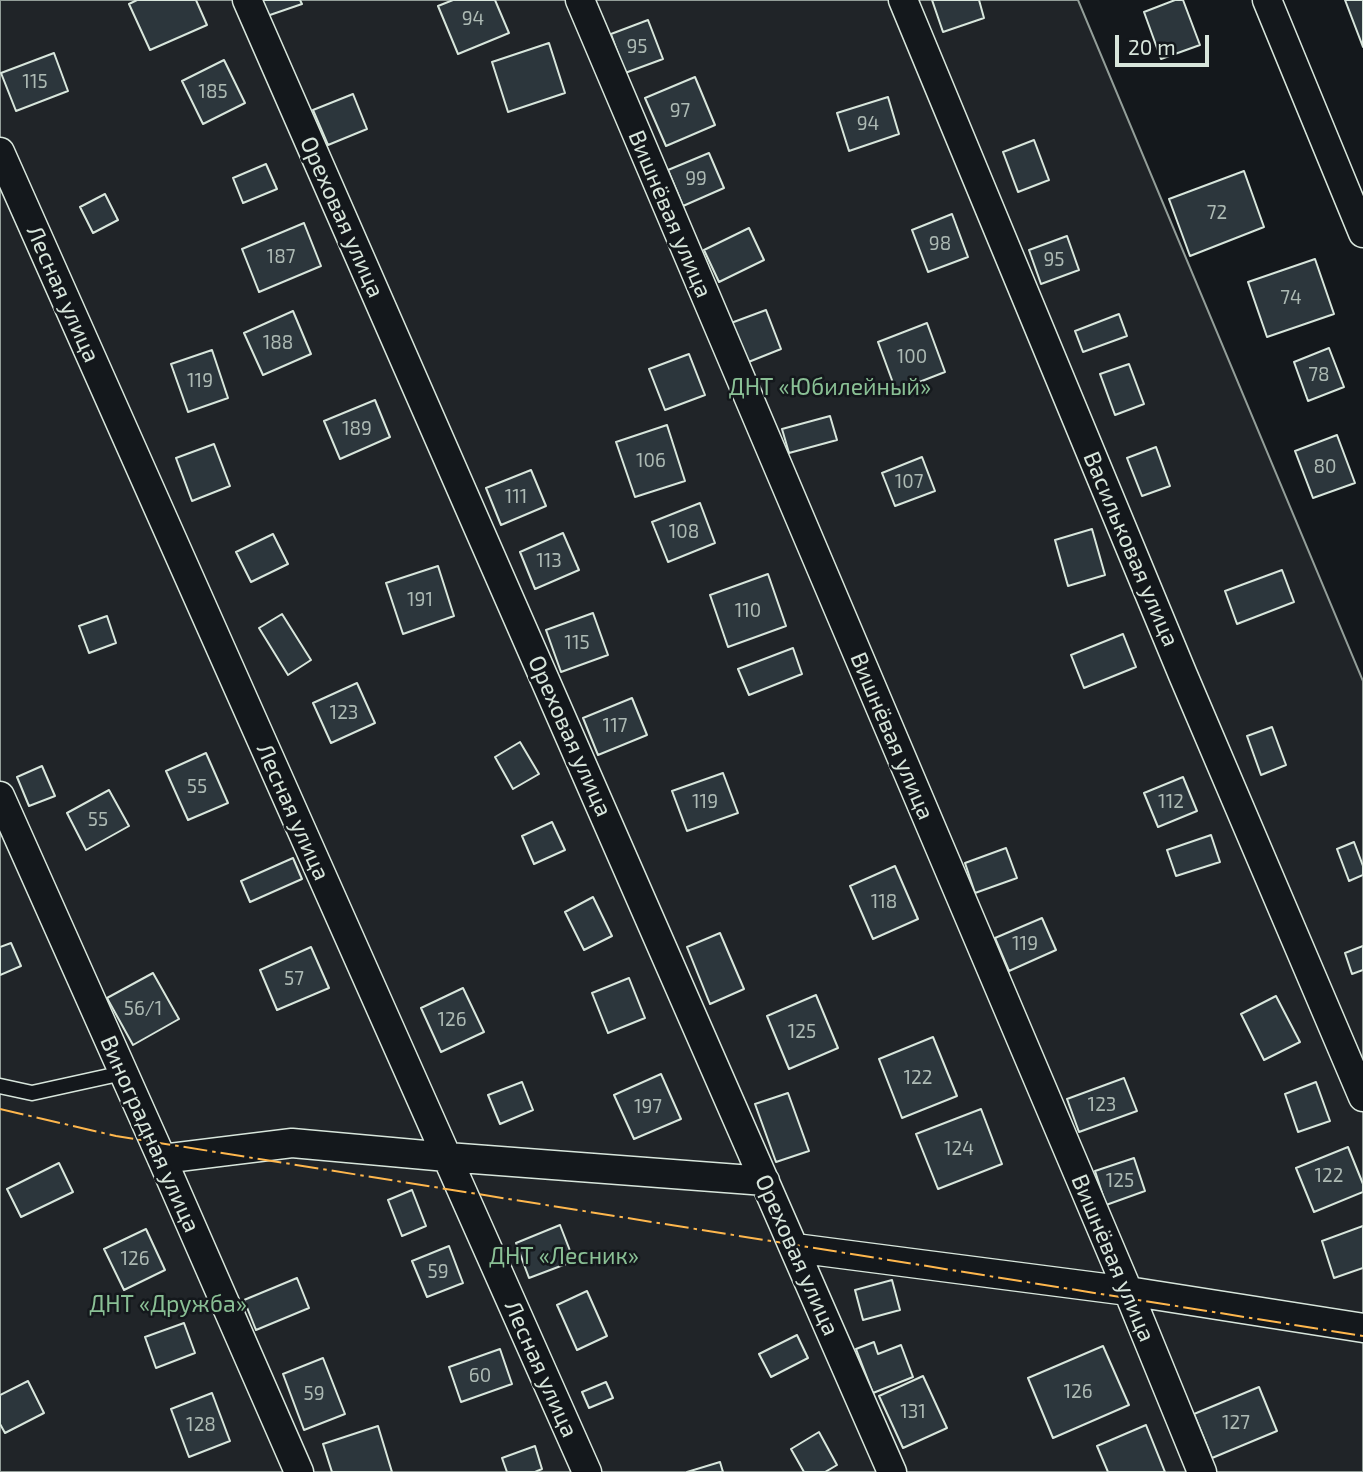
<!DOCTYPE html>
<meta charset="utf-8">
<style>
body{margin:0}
#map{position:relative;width:1363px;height:1472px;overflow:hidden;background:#14181c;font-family:"Exo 2",sans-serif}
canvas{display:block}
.scale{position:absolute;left:1115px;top:35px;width:94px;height:32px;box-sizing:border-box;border:4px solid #d8e6dc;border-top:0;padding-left:9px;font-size:21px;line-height:24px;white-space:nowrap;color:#d8e6dc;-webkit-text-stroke:5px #14181c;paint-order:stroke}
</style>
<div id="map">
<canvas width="1363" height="1472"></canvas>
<div class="scale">20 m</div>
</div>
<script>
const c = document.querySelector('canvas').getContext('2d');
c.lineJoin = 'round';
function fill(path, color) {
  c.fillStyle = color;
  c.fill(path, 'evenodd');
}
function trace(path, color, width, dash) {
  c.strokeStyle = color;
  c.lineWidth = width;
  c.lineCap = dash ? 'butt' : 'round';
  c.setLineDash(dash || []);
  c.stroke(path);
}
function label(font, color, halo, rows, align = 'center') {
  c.font = font + ' "Exo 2",sans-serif';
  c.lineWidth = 5;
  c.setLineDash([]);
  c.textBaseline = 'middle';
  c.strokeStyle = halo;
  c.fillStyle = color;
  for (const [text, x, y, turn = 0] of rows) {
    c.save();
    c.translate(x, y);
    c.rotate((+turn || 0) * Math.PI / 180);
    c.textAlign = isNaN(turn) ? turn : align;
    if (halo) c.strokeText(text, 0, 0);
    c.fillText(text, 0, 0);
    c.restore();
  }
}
const green = new Path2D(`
 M0 0H1078L1363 681V1472H0Z`);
const building = new Path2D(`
 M137 0H196L207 25 150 50 129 4Z
 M261 0H300L302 4 267 16Z
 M453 0H495L509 33 458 54 438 6Z
 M932 0H979L984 18 943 32Z
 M1175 0H1183L1200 45 1161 59 1144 12Z
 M1345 0H1363V47Z
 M648 20 663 59 625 73 611 34Z
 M549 43 565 93 508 112 492 62Z
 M54 53 68 91 16 111 1 73Z
 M224 60 245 103 203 124 182 81Z
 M695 77 715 125 666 146 645 98Z
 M353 94 367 129 328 145 313 110Z
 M888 97 899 134 849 151 837 113Z
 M1034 140 1049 180 1018 192 1003 152Z
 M709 153 724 188 683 206 668 170Z
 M266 164 277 189 243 203 233 178Z
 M1244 171 1264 227 1190 256 1169 199Z
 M105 194 118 220 93 233 80 207Z
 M952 214 968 257 928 272 912 230Z
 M304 223 321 266 259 292 242 249Z
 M749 228 764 260 719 282 704 250Z
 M1067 236 1079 270 1041 284 1029 250Z
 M1315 259 1334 314 1267 337 1248 282Z
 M766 310 781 349 746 363 731 323Z
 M293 311 311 354 263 375 244 333Z
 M1119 314 1127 336 1083 352 1075 331Z
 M927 323 945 372 896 391 878 342Z
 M1329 348 1344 387 1308 401 1294 362Z
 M212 350 228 398 188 412 171 364Z
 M689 354 705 395 665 410 649 369Z
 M1129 364 1144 404 1115 415 1100 374Z
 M375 400 390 437 340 459 324 421Z
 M830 416 837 440 789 453 782 429Z
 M667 425 685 481 635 497 616 442Z
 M1337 435 1355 483 1313 498 1295 451Z
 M214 444 230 486 192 501 176 458Z
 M1156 447 1170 486 1142 496 1127 458Z
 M922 457 935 491 895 506 882 473Z
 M531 470 546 506 501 525 486 488Z
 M700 503 715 543 668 562 652 522Z
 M1092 529 1105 575 1068 586 1055 540Z
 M563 533 579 570 535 589 520 552Z
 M273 534 288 564 251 582 236 552Z
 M438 566 454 616 403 634 386 583Z
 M1282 570 1294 602 1237 624 1225 591Z
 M768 574 786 626 728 647 710 595Z
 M593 613 608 655 561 672 546 630Z
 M282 614 311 660 288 675 259 628Z
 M107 616 116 643 89 653 79 626Z
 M1123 634 1136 667 1084 688 1071 655Z
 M793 648 802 674 749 695 738 669Z
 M357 683 375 723 331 743 313 703Z
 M632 698 647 735 598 755 583 718Z
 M1272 727 1286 765 1261 775 1247 736Z
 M520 742 539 774 513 789 495 757Z
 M206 753 228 803 188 820 166 771Z
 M42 766 55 796 29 806 17 777Z
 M723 773 738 813 687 831 672 791Z
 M1183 777 1197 811 1158 827 1144 793Z
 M109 790 129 826 86 850 67 813Z
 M552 822 565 850 534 864 522 836Z
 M1211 835 1220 862 1176 876 1167 850Z
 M1354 842 1363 866V875L1349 881 1337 849Z
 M1006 848 1017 878 975 893 965 863Z
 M293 858 302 879 250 902 241 881Z
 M895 866 918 919 873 939 850 886Z
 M593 897 612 936 584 950 565 912Z
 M1042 918 1056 950 1009 971 995 938Z
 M720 933 744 989 710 1004 687 947Z
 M11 943 21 966 0 975V947Z
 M1363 946V970L1352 974 1345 953Z
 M311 947 329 988 277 1010 260 970Z
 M153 973 179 1019 133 1045 107 998Z
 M629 978 645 1018 608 1033 592 993Z
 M463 988 484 1032 441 1052 421 1008Z
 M816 995 838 1048 789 1069 767 1016Z
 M1276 996 1300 1042 1264 1060 1241 1014Z
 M933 1037 957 1096 902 1118 879 1059Z
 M661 1074 681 1119 634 1139 614 1095Z
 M1124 1078 1137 1111 1079 1132 1067 1099Z
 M522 1082 533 1110 500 1124 488 1095Z
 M1316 1082 1330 1121 1298 1132 1285 1094Z
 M788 1093 809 1151 776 1162 755 1104Z
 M981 1109 1002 1164 938 1189 916 1134Z
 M1348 1147 1363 1184V1192L1314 1212 1296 1168Z
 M1134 1158 1145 1191 1106 1205 1095 1171Z
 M59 1163 73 1192 21 1217 7 1189Z
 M412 1190 426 1226 402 1236 388 1200Z
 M560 1225 574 1261 529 1278 516 1243Z
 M1363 1226V1268L1334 1278 1322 1241Z
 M146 1229 165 1270 124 1290 104 1249Z
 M449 1246 463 1283 427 1297 412 1261Z
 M297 1278 309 1308 256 1330 244 1300Z
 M892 1280 900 1310 863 1320 855 1290Z
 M587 1291 607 1336 577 1350 557 1305Z
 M184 1323 195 1353 156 1368 145 1337Z
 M797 1335 808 1358 771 1377 759 1354Z
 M874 1342 878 1354 901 1345 913 1377 873 1393 856 1349Z
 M1103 1346 1129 1405 1053 1438 1028 1378Z
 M500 1349 512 1384 461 1402 449 1367Z
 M323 1358 345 1414 304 1430 283 1374Z
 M923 1376 947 1428 903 1448 879 1396Z
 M28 1381 44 1413 5 1433 0 1424V1395Z
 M606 1382 613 1398 589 1408 582 1392Z
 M1259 1387 1277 1431 1212 1458 1194 1414Z
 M212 1393 230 1441 189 1457 171 1409Z
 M1146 1425 1165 1472H1108L1097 1446Z
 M378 1426 392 1472H332L323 1444Z
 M819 1432 837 1465 825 1472H804L791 1449Z
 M535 1446 542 1469 535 1472H507L502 1458Z
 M720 1462 723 1472H687Z`);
const service = new Path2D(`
 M0 1086 32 1093 123 1073`);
const minor = new Path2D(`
 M247 0 892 1472
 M580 0 1128 1291 1202 1472
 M903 0 1183 675 1363 1097
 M1267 0 1363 233
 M0 152 587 1472
 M0 796 162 1159 299 1472
 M162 1159 292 1143 447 1157 765 1181
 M795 1248 1128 1291 1363 1328`);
const power = new Path2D(`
 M0 1109 116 1136 1363 1336`);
const numberNames = [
 ["94",473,19],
 ["95",637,47],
 ["115",35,82],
 ["185",213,92],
 ["97",680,111],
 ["94",868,124],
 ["99",696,179],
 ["72",1217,213],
 ["98",940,244],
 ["187",281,257],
 ["95",1054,260],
 ["74",1291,298],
 ["188",278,343],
 ["100",912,357],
 ["78",1319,375],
 ["119",200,381],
 ["189",357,429],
 ["106",651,461],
 ["80",1325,467],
 ["107",909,482],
 ["111",516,497],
 ["108",684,532],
 ["113",549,561],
 ["191",420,600],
 ["110",748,611],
 ["115",577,643],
 ["123",344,713],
 ["117",615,726],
 ["55",197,787],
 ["119",705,802],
 ["112",1171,802],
 ["55",98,820],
 ["118",884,902],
 ["119",1025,944],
 ["57",294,979],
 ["56/1",143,1009],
 ["126",452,1020],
 ["125",802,1032],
 ["122",918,1078],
 ["123",1102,1105],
 ["197",648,1107],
 ["124",959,1149],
 ["122",1329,1176],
 ["125",1120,1181],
 ["126",135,1259],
 ["59",438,1272],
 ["60",480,1376],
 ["126",1078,1392],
 ["59",314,1394],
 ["131",913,1412],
 ["127",1236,1423],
 ["128",201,1425]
];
const streetNames = [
 ["Вишнёвая улица",670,214,67],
 ["Ореховая улица",342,217,66],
 ["Лесная улица",63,294,66],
 ["Васильковая улица",1131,549,67],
 ["Ореховая улица",570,736,66],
 ["Вишнёвая улица",892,736,67],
 ["Лесная улица",293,812,66],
 ["Виноградная улица",150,1134,66],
 ["Ореховая улица",797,1255,66],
 ["Вишнёвая улица",1113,1258,67],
 ["Лесная улица",541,1369,66]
];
const parkNames = [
 ["ДНТ «Юбилейный»",830,387],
 ["ДНТ «Лесник»",564,1256],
 ["ДНТ «Дружба»",168,1304]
];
fill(green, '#202428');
trace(green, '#939e99', 2);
fill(building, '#2c363c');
trace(building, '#d8e6dc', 2);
trace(service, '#d8e6dc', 17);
trace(minor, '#d8e6dc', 31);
trace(service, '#14181c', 14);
trace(minor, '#14181c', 28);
trace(power, '#ffb74d', 2, [24, 5, 3.5, 5]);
label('19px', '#adbab4', null, numberNames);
label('23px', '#d8e6dc', '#14181c', streetNames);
label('23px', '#8ac095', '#14181c', parkNames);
</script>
